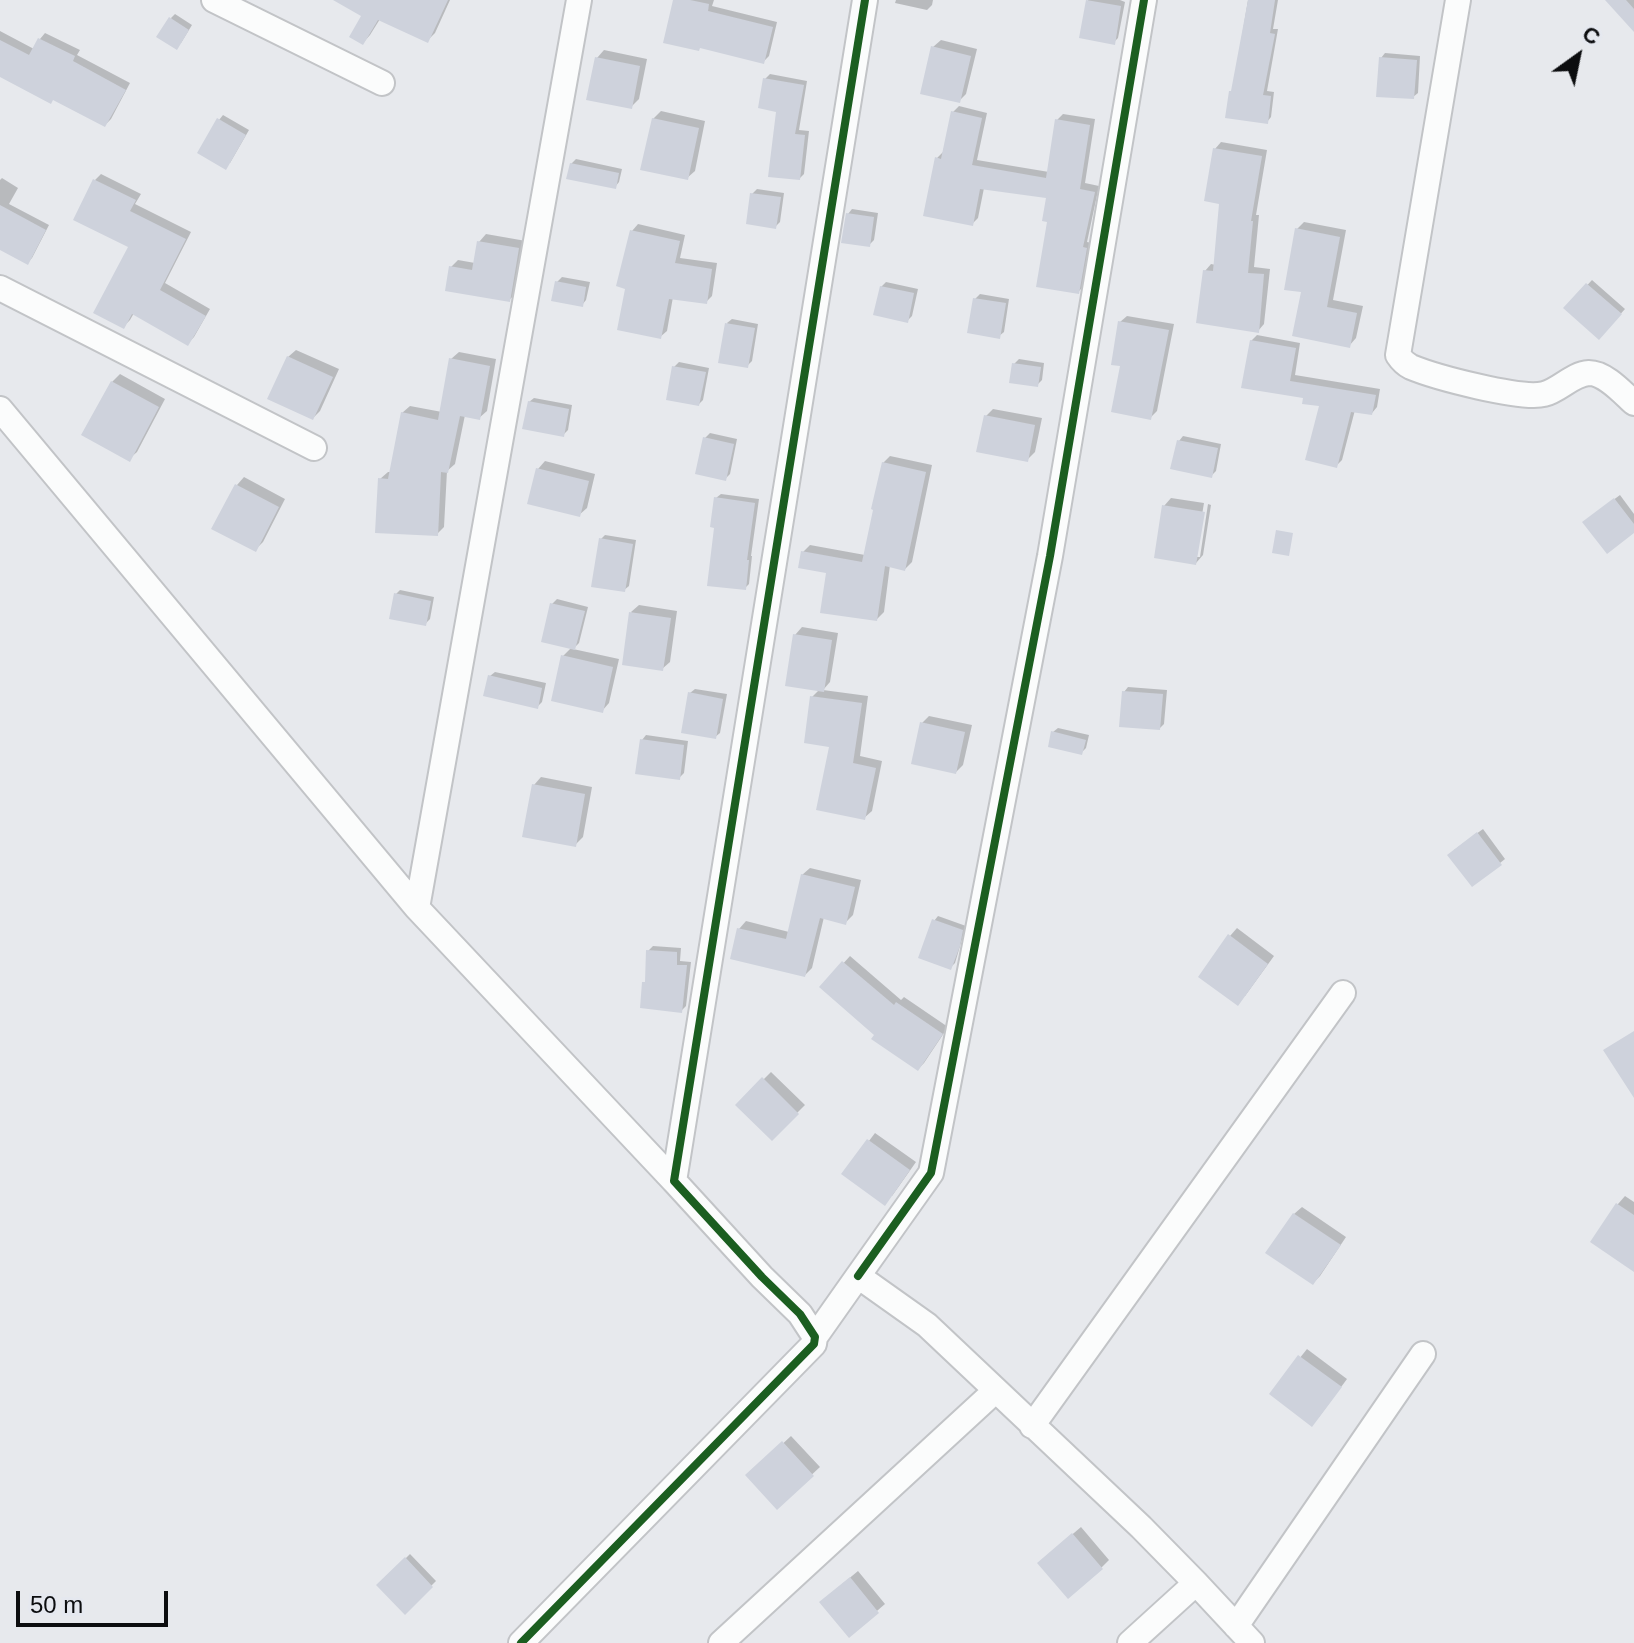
<!DOCTYPE html>
<meta charset="utf-8">
<style>
body{margin:0}
#map{position:relative;width:1634px;height:1643px;overflow:hidden;background:#e7e9ed;font-family:Helvetica,sans-serif}
canvas{display:block}
.north{position:absolute;left:1538px;top:16px;width:80px;height:80px;-webkit-text-stroke:6px #e5e8ef;paint-order:stroke;rotate:33deg;font-size:22px;font-weight:700;line-height:32px;text-align:center;color:#0c0d0f}
.north::after{content:'';display:block;margin:auto;width:28px;height:36px;background:#0c0d0f;clip-path:polygon(50% 0,100% 100%,50% 72%,0 100%)}
.scale{position:absolute;left:16px;top:1591px;width:152px;height:36px;box-sizing:border-box;border:4px solid #0c0d0f;border-top:0;padding-left:10px;font-size:24px;line-height:28px;white-space:nowrap;color:#0c0d0f;-webkit-text-stroke:6px #e5e8ef;paint-order:stroke}
</style>
<div id="map">
<canvas width="1634" height="1643"></canvas>
<div class="north">С</div>
<div class="scale">50 m</div>
</div>
<script>
const c = document.querySelector('canvas').getContext('2d');
c.lineJoin = 'round';
function fill(path, color) {
  c.fillStyle = color;
  c.fill(path, 'evenodd');
}
function trace(path, color, width, dash) {
  c.strokeStyle = color;
  c.lineWidth = width;
  c.lineCap = dash ? 'butt' : 'round';
  c.setLineDash(dash || []);
  c.stroke(path);
}
const shadow = new Path2D(`
 M344 0H450L435 33 427 41 380 19 370 35 363 43 364 16Z
 M675 0H714L712 6 777 22 769 56 763 62Z
 M896 0H933L932 5 927 10 895 3Z
 M1088 0H1120L1125 2 1118 38 1114 42 1082 37Z
 M1248 0H1278L1273 29H1278L1267 91 1274 92 1271 117 1267 122 1233 89Z
 M1617 0H1634V29Z
 M175 14 192 25 181 43 171 18Z
 M0 31 34 49 40 39 45 33 80 50 77 55 130 83 111 119 105 125 0 71Z
 M941 40 977 49 966 94 959 101 933 47Z
 M604 50 647 59 639 99 631 107 597 58Z
 M1385 53 1420 56 1418 93 1413 97 1381 58Z
 M770 74 807 81 799 130 809 131 804 174 800 178 778 110 765 79Z
 M959 106 987 113 977 160 1049 172 1057 120 1063 114 1095 119 1085 183 1099 186 1087 242 1092 243 1084 286 1078 292 1049 220V197L984 188 978 218 972 224 937 158 943 152 953 112Z
 M661 111 705 121 695 171 687 178 653 119Z
 M223 115 249 130 230 163 219 120Z
 M1221 142 1267 150 1256 215H1259L1254 267 1270 269 1264 324 1258 331 1205 271 1211 264 1216 265 1222 202 1215 149Z
 M576 159 622 169 619 182 615 187 571 164Z
 M101 174 141 194 135 204 191 232 165 283 210 309 194 337 188 343 134 313 130 320 124 326 131 247 95 180Z
 M2 178 18 188 9 204 49 225 32 258 27 263 0 248V180Z
 M757 189 784 193 780 222 776 226 752 194Z
 M852 209 878 213 874 240 869 245 848 214Z
 M1304 222 1346 230 1333 300 1363 306 1356 338 1349 346 1304 290 1297 229Z
 M638 224 685 235 680 258 717 263 712 296 706 302 673 297 667 331 660 337 628 287 632 231Z
 M486 234 526 241 517 293 509 300 451 267 458 260 475 263 479 242Z
 M562 277 590 282 586 300 582 305 557 282Z
 M1592 280 1625 309 1599 338 1566 308Z
 M886 282 918 289 912 316 907 321 881 287Z
 M980 294 1009 299 1004 332 999 336 975 299Z
 M1127 316 1174 324 1157 411 1150 418 1122 365 1120 322Z
 M732 319 758 324 752 361 748 365 727 323Z
 M1257 335 1300 343 1295 375 1380 389 1377 407 1372 413 1355 410 1342 460 1336 466 1321 405 1305 397 1251 341Z
 M296 350 339 369 320 411 313 418 288 357Z
 M459 352 496 359 487 411 479 418 465 415 455 464 447 471 444 527 437 534 380 479 388 472H391L402 413 410 406 442 412 451 359Z
 M1019 359 1044 363 1042 380 1037 385 1014 364Z
 M679 362 709 368 703 400 699 404 674 367Z
 M120 374 165 399 137 452 129 459 84 434 112 382Z
 M534 398 572 405 568 430 563 435 529 402Z
 M993 409 1042 418 1035 452 1027 460 986 416Z
 M710 433 737 439 730 474 725 479 705 438Z
 M1183 436 1221 444 1216 471 1211 476 1179 441Z
 M890 456 932 465 912 562 905 569 890 565 884 612 877 619 829 571 803 552 810 545 865 555 883 463Z
 M545 461 595 474 587 508 579 515 538 469Z
 M244 477 285 499 263 542 255 550 237 485Z
 M721 494 759 499 751 556H752L749 584 745 588 716 526V498Z
 M1620 495 1634 514V531L1589 518Z
 M1171 498 1204 503 1195 557H1200L1208 504 1211 505 1203 555 1196 563 1164 506Z
 M605 535 636 540 629 586 624 590 601 539Z
 M400 590 434 597 430 619 425 624 396 594Z
 M557 599 588 607 579 643 573 649 619 659 609 703 602 711 563 656 572 647 552 604Z
 M639 605 677 611 670 662 662 669 631 612Z
 M802 627 838 633 830 682 823 690 868 696 860 756 882 761 872 811 864 818 812 697 820 689 795 635Z
 M495 672 546 683 542 702 537 707 490 676Z
 M1128 687 1167 690 1164 724 1160 728 1124 692Z
 M695 689 727 694 720 733 715 737 690 693Z
 M929 716 972 725 963 765 956 772 922 723Z
 M1058 728 1089 735 1086 748 1081 753 1053 732Z
 M646 735 688 741 684 773 679 778 642 740Z
 M541 777 592 787 583 837 575 845 534 785Z
 M1483 829 1505 859 1500 863 1454 850Z
 M810 868 861 880 853 915 846 922 824 917 812 968 805 975 739 929 746 921 789 932 802 875Z
 M938 916 966 926 955 963 951 967 934 921Z
 M1237 928 1274 956 1245 996 1230 936Z
 M653 946 681 948 680 961 691 962 686 1006 681 1011 647 980 648 951Z
 M850 956 901 1000 904 997 948 1027 924 1063 918 1069 822 987Z
 M771 1072 805 1105 772 1138 738 1105Z
 M875 1133 916 1162 892 1196 844 1174Z
 M1625 1196 1634 1202V1264L1592 1241 1618 1204Z
 M1302 1207 1346 1237 1320 1276 1313 1283 1268 1253 1294 1214Z
 M1307 1349 1347 1379 1319 1417 1271 1394Z
 M791 1436 820 1467 777 1507 748 1476Z
 M1081 1527 1109 1560 1101 1568 1047 1556Z
 M410 1554 436 1581 405 1612 379 1585Z
 M858 1571 885 1604 849 1635 829 1595Z`);
const building = new Path2D(`
 M333 0H448L428 43 378 20 363 45 349 37 361 16Z
 M673 0H690L709 4 708 11 773 27 764 64 700 48 699 51 663 43Z
 M1086 0 1121 6 1115 45 1079 38Z
 M1248 0H1275L1270 33 1275 34 1263 95 1271 96 1268 124 1225 118 1229 91H1231Z
 M1605 0H1626L1634 9V32Z
 M169 17 189 30 177 50 156 37Z
 M38 38 75 56 73 61 126 90 105 127 53 100 51 104 0 77V40L29 55Z
 M931 46 971 56 960 103 920 94Z
 M595 57 640 66 632 109 586 100Z
 M1379 57 1417 60 1414 99 1376 97Z
 M763 78 804 85 795 134 805 135 800 180 768 177 776 112 758 108Z
 M951 111 982 118 972 165 1046 178 1055 119 1090 125 1080 189 1095 192 1083 247 1087 248 1079 294 1036 287 1047 222 1042 221 1046 198 980 189 973 226 923 216 935 157 941 159Z
 M217 118 246 135 226 170 197 153Z
 M652 118 699 128 688 180 640 170Z
 M1213 148 1262 156 1251 221H1253L1248 273 1264 274 1259 333 1196 323 1203 270 1213 271 1219 204 1204 201Z
 M570 163 619 173 616 189 566 179Z
 M93 179 136 200 130 211 186 239 160 290 206 316 188 346 132 314 124 329 93 313 128 247 73 220Z
 M750 193 781 197 776 229 746 224Z
 M0 205 46 230 28 265 0 250Z
 M846 213 874 217 870 247 841 243Z
 M1295 228 1340 237 1327 307 1357 313 1350 348 1292 336 1301 292 1284 290Z
 M630 230 680 241 675 263 712 269 707 304 669 299 661 339 617 330 625 289 616 286Z
 M477 241 519 248 510 302 445 291 449 266 472 270Z
 M555 281 586 287 583 307 551 301Z
 M1586 283 1622 314 1599 340 1563 308Z
 M880 286 914 293 908 323 873 315Z
 M973 298 1006 303 1000 339 967 333Z
 M1118 321 1169 330 1151 420 1111 412 1120 366 1111 365Z
 M725 323 755 328 748 368 718 363Z
 M1250 340 1296 348 1290 381 1376 395 1372 415 1351 412 1337 468 1305 460 1319 406 1302 404 1303 398 1241 388Z
 M287 356 333 377 313 420 267 399Z
 M449 358 490 366 480 420 460 416 448 473 441 472 438 536 375 533 378 478 388 479 401 412 438 420Z
 M1012 363 1041 367 1038 387 1009 383Z
 M672 366 706 372 699 406 666 400Z
 M111 381 159 407 130 462 81 435Z
 M528 401 569 409 564 437 522 429Z
 M984 415 1035 425 1028 462 976 452Z
 M703 437 734 444 726 481 695 474Z
 M1177 440 1218 448 1212 478 1170 469Z
 M882 462 926 472 905 571 885 566 877 621 820 613 826 573 798 568 801 551 862 562 873 510 871 509Z
 M536 468 589 481 580 517 527 504Z
 M235 484 279 507 256 552 211 529Z
 M714 497 755 503 747 560H749L746 590 707 586 714 528 710 527Z
 M1614 498 1634 524V533L1607 554 1582 522Z
 M1162 505 1205 512 1196 565 1154 558Z
 M1276 530 1293 533 1289 556 1272 553Z
 M599 538 633 544 625 592 591 587Z
 M394 593 431 601 426 626 389 619Z
 M550 603 585 611 575 650 541 642Z
 M629 612 671 618 663 671 622 665Z
 M793 634 832 640 824 692 785 686Z
 M561 655 613 667 603 713 551 701Z
 M488 675 542 688 538 709 483 696Z
 M1122 691 1163 694 1160 730 1119 727Z
 M688 692 723 699 716 739 681 733Z
 M810 696 862 703 853 763 876 768 865 820 816 810 829 747 804 743Z
 M920 722 965 732 956 774 911 764Z
 M1051 731 1086 740 1082 755 1048 747Z
 M640 739 684 745 680 780 635 774Z
 M532 784 585 794 576 847 522 837Z
 M1477 832 1502 865 1472 887 1447 855Z
 M801 874 855 887 846 925 820 918 805 977 730 959 737 928 786 939Z
 M932 919 963 930 960 946 951 970 918 958Z
 M1228 934 1268 964 1238 1006 1198 977Z
 M646 950 677 952V965H687L682 1013 640 1008 642 982H645Z
 M842 961 894 1005 896 1002 943 1034 918 1071 871 1039 874 1035 819 987Z
 M1634 1031V1098L1603 1050Z
 M762 1077 799 1114 772 1141 735 1105Z
 M867 1139 910 1170 885 1206 841 1174Z
 M1616 1203 1634 1215V1272L1590 1242Z
 M1293 1213 1341 1245 1313 1285 1265 1253Z
 M1298 1355 1342 1387 1312 1427 1269 1394Z
 M782 1441 814 1476 777 1510 745 1475Z
 M1072 1533 1103 1569 1068 1599 1037 1563Z
 M405 1557 433 1587 405 1615 376 1585Z
 M850 1577 879 1613 849 1638 819 1602Z`);
const minor = new Path2D(`
 M214 0 382 83
 M1458 0 1398 355C1402 361 1405 364 1411 367 1435 377 1521 400 1544 394 1560 390 1572 374 1589 373 1605 373 1622 392 1634 403
 M0 288 314 448
 M0 409 417 908 674 1181
 M417 908 579 0
 M858 1276 931 1173 1050 556 1144 0
 M815 1337 858 1276 927 1325 1141 1527 1196 1583 1252 1643
 M1032 1426 1343 993
 M1236 1626 1423 1354
 M521 1643 814 1344 815 1337 800 1314 762 1277 674 1181 865 0
 M721 1643 995 1391
 M1130 1643 1196 1583`);
const cycleway = new Path2D(`
 M858 1276 931 1173 1050 556 1144 0
 M521 1643 814 1344 815 1337 800 1314 762 1277 674 1181 865 0`);
fill(shadow, '#0003');
fill(building, '#ced2dc');
trace(minor, '#c2c4c7', 28);
trace(minor, '#fbfcfc', 24);
trace(cycleway, '#1b5e20', 8);
</script>
